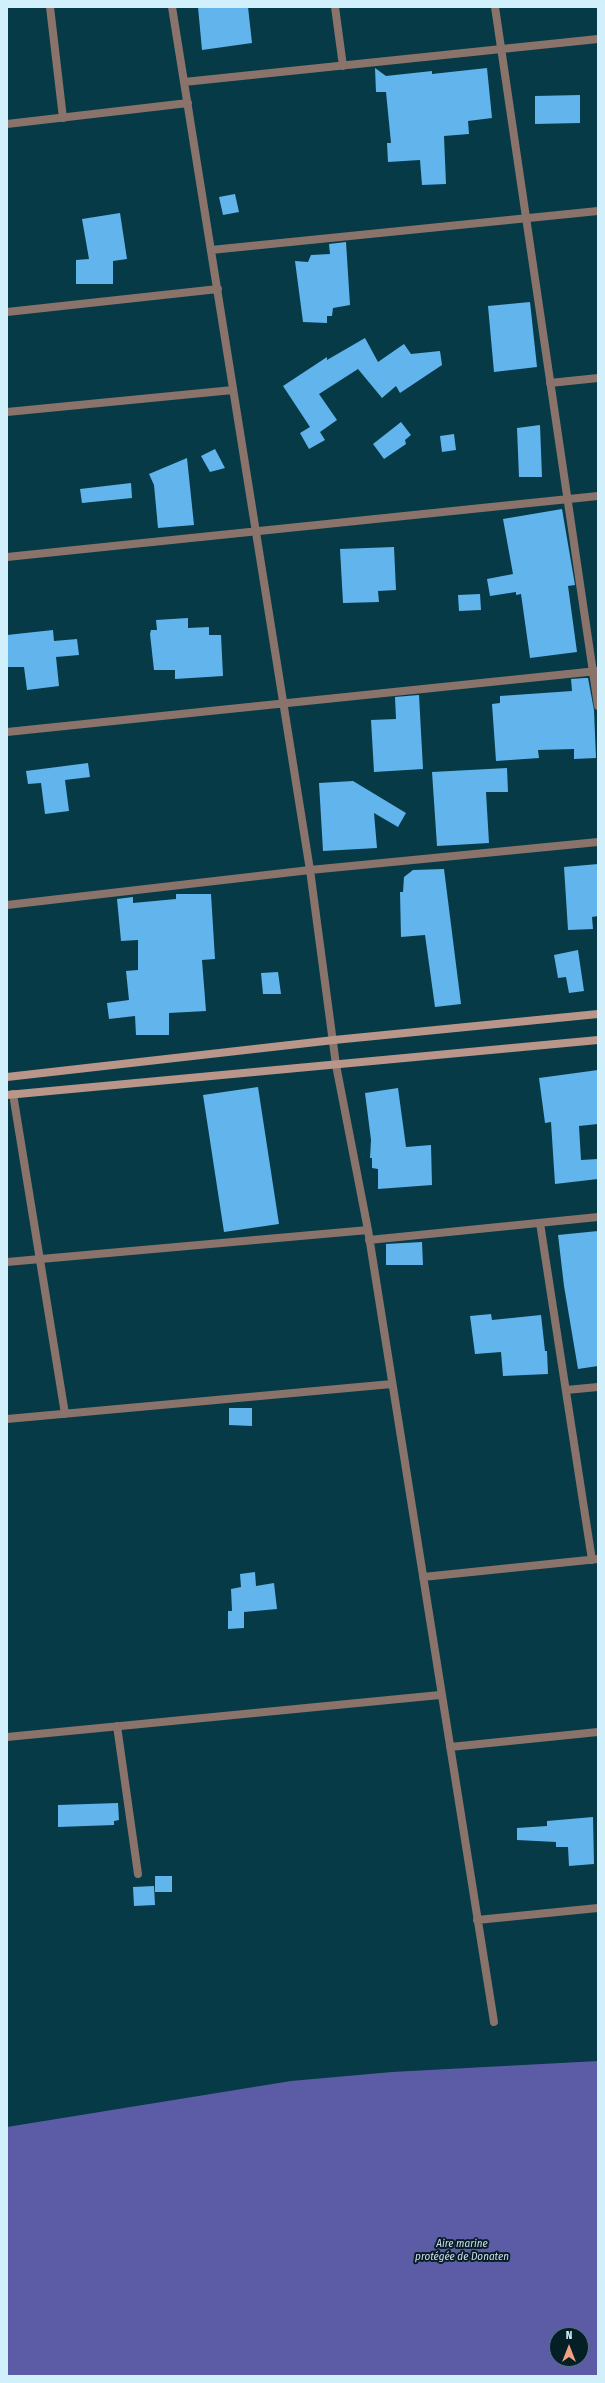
<!DOCTYPE html>
<meta charset="utf-8">
<style>
body{margin:0}
#map{position:relative;width:605px;height:2383px;overflow:hidden;background:#073a47;font-family:"Fira Sans Condensed",sans-serif}
canvas{display:block}
.frame{position:absolute;inset:0;border:8px solid #d2f0fb;pointer-events:none}
.north{position:absolute;left:549px;top:2327px;width:40px;height:40px;box-sizing:border-box;background:#051f27;border:1px solid #57737c;border-radius:50%;rotate:0deg;font-size:11px;font-weight:700;line-height:16px;text-align:center;color:#d2f0fb}
.north::after{content:'';display:block;margin:auto;width:14px;height:18px;background:#f2a081;clip-path:polygon(50% 0,100% 100%,50% 72%,0 100%)}
</style>
<div id="map">
<canvas width="605" height="2383"></canvas>
<div class="frame"></div>
<div class="north">N</div>
</div>
<script>
const c = document.querySelector('canvas').getContext('2d');
c.lineJoin = 'round';
function fill(path, color) {
  c.fillStyle = color;
  c.fill(path, 'evenodd');
}
function trace(path, color, width, dash) {
  c.strokeStyle = color;
  c.lineWidth = width;
  c.lineCap = dash ? 'butt' : 'round';
  c.setLineDash(dash || []);
  c.stroke(path);
}
function label(font, color, halo, rows, align = 'center') {
  c.font = font + ' "Fira Sans Condensed",sans-serif';
  c.lineWidth = 4;
  c.setLineDash([]);
  c.textBaseline = 'middle';
  c.strokeStyle = halo;
  c.fillStyle = color;
  for (const [text, x, y, turn = 0] of rows) {
    c.save();
    c.translate(x, y);
    c.rotate((+turn || 0) * Math.PI / 180);
    c.textAlign = isNaN(turn) ? turn : align;
    if (halo) c.strokeText(text, 0, 0);
    c.fillText(text, 0, 0);
    c.restore();
  }
}
const water = new Path2D(`
 M598 2061V2376H7V2127L291 2081 392 2072ZM557 2335H581V2359H557Z`);
const building = new Path2D(`
 M198 7H248L252 43 202 50Z
 M375 68 386 76 432 71V74L487 68 492 118 468 121 469 134 444 136 446 184 422 185 420 160 388 162 387 143H391L386 92H376Z
 M580 95V123L535 124V96Z
 M235 194 239 212 223 215 219 197Z
 M120 213 127 259 113 261V284H76V260L89 259 82 219Z
 M346 242 350 305 333 308 332 316H327V323L303 322 295 261 308 262 311 255 330 254 329 244Z
 M530 302 537 367 494 372 488 306Z
 M365 338 378 362 404 344 411 354 440 351 442 365 400 393 396 386 382 398 358 369 319 394 337 420 320 432 325 440 309 449 300 433 310 427 283 386 327 357V360Z
 M401 422 411 435 405 440 406 444 384 459 373 444Z
 M540 425 542 477H519L517 428Z
 M454 434 456 450 442 452 440 436Z
 M215 449 225 468 210 472 201 456Z
 M187 458 194 525 158 528 154 485 149 474Z
 M131 483 132 498 82 503 80 489Z
 M562 509 575 585 568 586 577 652 530 658 521 594 516 595V592L490 596 487 579 513 574 503 519Z
 M394 547 396 590 378 591 379 602 343 603 340 549Z
 M480 594 481 610 459 611 458 595Z
 M188 618V628L209 627V635H221L223 676 175 679V670H154L150 634 151 630H157L156 620Z
 M53 630 54 641 77 639 79 655 56 657 59 686 27 690 24 667H7V635Z
 M585 678H588L594 710 596 758 574 759V749L538 750 539 758 496 761 492 704 500 703V696L572 691 571 679Z
 M419 695 423 769 374 772 371 720 396 719 395 697Z
 M88 763 90 777 65 780 69 811 45 814 41 783 28 784 26 771Z
 M507 768 508 792H486L489 843 437 846 432 772Z
 M353 781 406 813 398 827 374 813 377 848 323 851 319 783Z
 M598 864V916L592 917 593 929 568 930 564 867Z
 M444 869 461 1004 435 1007 425 935 401 937 400 892H403L404 877 413 870Z
 M176 894H211L215 959 202 960 206 1011 169 1013V1035H136L135 1016 109 1019 107 1003 129 1000 126 971 138 970V940L121 941 117 899 133 897V903L176 899Z
 M578 950 584 991 569 993 566 977 558 978 554 955Z
 M278 972 281 994H263L261 973Z
 M598 1070V1124L579 1126 581 1160 598 1159V1179L555 1184 551 1122 545 1123 539 1078Z
 M258 1087 279 1224 224 1232 203 1095Z
 M398 1088 406 1147 431 1145 432 1185 378 1189V1169L372 1168V1158H370L371 1140 365 1093Z
 M598 1231V1366L578 1369 564 1286 558 1235Z
 M422 1242 423 1265H386V1244Z
 M491 1314 492 1320 541 1315 545 1351H547L548 1374 503 1376 501 1352 475 1354 470 1316Z
 M229 1408H252V1426L229 1425Z
 M255 1572 256 1586 274 1583 277 1609 244 1612V1628L228 1629V1611H232L231 1589 241 1587 240 1574Z
 M118 1803 119 1820 114 1821V1825L58 1827V1805Z
 M593 1817 594 1864 569 1866 568 1847H556V1842L517 1840V1828L547 1826V1821Z
 M155 1876H172V1892H155Z
 M154 1886 155 1905 134 1906 133 1887Z`);
const lane = new Path2D(`
 M50 7 63 118`);
const street = new Path2D(`
 M172 7 310 870 336 1065 368 1230 494 2022
 M335 7 343 66
 M495 7 598 706
 M184 82 598 39
 M7 124 188 103
 M211 250 598 211
 M7 312 218 289
 M550 383 598 378
 M7 412 233 390
 M7 557 598 496
 M7 732 597 671
 M7 905 310 870 598 842
 M13 1094 65 1414
 M540 1223 592 1560
 M369 1240 598 1217
 M7 1262 368 1230
 M566 1390 598 1387
 M7 1419 392 1384
 M423 1577 598 1559
 M117 1726 138 1874
 M7 1737 440 1695
 M450 1747 598 1732
 M477 1920 598 1908`);
const secondary = new Path2D(`
 M7 1077 334 1040 598 1014
 M7 1095 598 1040`);
const waterNames = [
 ["Aire marine",462,2244],
 ["protégée de Donaten",462,2257]
];
fill(water, '#5b5ca5');
fill(building, '#62b4ed');
trace(lane, '#89736a', 8);
trace(street, '#89736a', 8);
trace(secondary, '#b99689', 8);
label('italic 11px', '#d6d8ed', '#051f27', waterNames);
</script>
